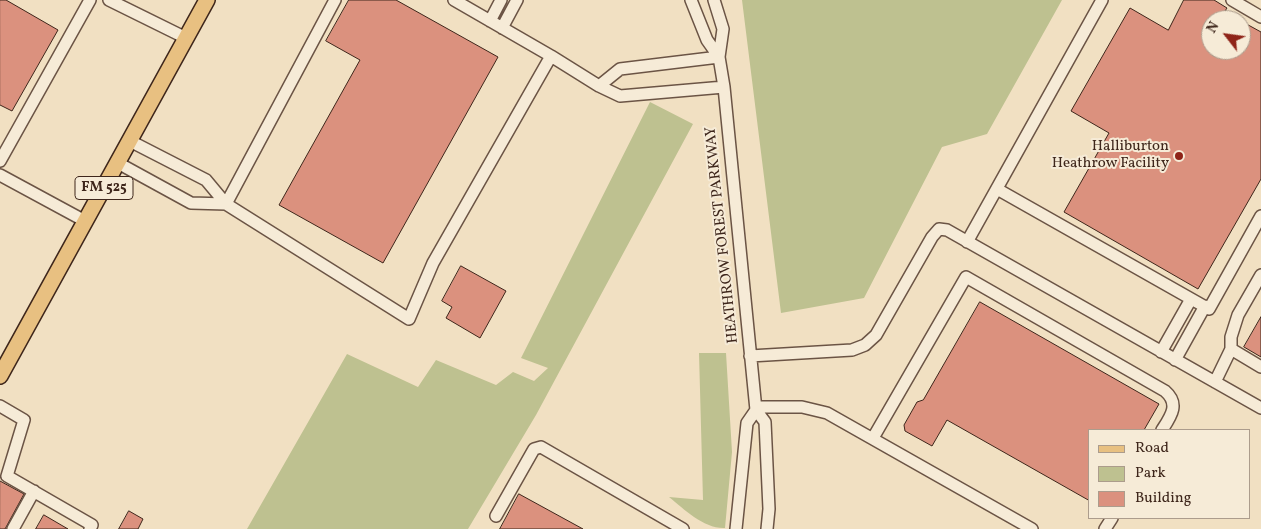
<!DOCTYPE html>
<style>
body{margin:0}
#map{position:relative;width:1261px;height:529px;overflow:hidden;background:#f1e0c2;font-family:Vollkorn,serif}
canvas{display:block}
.legend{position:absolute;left:1088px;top:429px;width:162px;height:90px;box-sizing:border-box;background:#f6ebd7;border:1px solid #ac9c8c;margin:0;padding:6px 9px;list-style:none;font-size:15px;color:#3e261b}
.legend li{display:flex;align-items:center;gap:10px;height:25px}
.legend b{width:25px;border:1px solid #ac9c8c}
.north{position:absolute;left:1201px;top:10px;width:50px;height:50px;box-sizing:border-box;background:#f6ebd7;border:1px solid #ac9c8c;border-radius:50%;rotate:300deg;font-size:14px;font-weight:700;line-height:20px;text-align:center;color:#3e261b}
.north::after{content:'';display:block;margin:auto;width:18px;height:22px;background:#8f2418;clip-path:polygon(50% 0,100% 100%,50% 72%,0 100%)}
</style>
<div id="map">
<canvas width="1261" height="529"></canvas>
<ul class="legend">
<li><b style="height:6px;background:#e8c081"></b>Road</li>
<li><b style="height:14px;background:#bec190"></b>Park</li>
<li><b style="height:14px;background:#db917e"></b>Building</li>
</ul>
<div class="north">N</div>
</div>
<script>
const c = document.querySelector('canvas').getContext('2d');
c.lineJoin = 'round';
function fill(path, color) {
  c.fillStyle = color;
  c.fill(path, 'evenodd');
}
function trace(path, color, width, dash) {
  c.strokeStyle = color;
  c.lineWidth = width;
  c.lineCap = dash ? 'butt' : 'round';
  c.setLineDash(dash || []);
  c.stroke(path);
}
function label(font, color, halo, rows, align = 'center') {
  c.font = font + ' Vollkorn,serif';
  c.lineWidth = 4;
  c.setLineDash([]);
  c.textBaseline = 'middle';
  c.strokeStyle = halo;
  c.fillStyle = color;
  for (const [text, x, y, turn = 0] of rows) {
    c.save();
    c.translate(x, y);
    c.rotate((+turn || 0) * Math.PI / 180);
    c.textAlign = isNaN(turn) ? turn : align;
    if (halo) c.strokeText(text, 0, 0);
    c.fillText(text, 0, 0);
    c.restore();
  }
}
const green = new Path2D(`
 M742 0H1062L987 134 942 147 864 298 781 313Z
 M650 102 693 124 536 415 468 529H247L347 354 418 387 436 360 496 385 513 372 534 381 548 368 521 358Z
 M699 353H726L732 452 725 528C704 529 684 509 669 497L703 500Z`);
const building = new Path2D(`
 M0 0H6L58 30 12 111 0 105Z
 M349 0H396L498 57 383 263 279 205 360 60 326 41Z
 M1184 0H1214L1227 8 1219 20H1211V50H1241V21L1261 32V179L1198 289 1064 212 1109 133 1071 111 1130 8 1168 30Z
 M461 266 506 291 480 338 446 318 452 307 442 301Z
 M980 302 1159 404 1144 430H1090V501L947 420 932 446 905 431 904 425 917 402 923 400Z
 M1261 317V357L1244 347Z
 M0 481 24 494 5 529H0Z
 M519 494 583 529H500Z
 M129 511 143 519 138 529H119Z
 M44 515 68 529H36Z`);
const minor = new Path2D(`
 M109 0 186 38
 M454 0 551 56
 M691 0 707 40 719 57
 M714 0 723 29 719 57 724 87 756 410 765 422 769 509 767 529
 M1232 0 1261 17
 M490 21 501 0
 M502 28 517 0
 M599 86 620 69 719 57
 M130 141 206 180 226 204 409 319 433 263 551 56 599 86 620 96 724 87
 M0 161 90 0
 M118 163 191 203 226 204
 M0 175 85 221
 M997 189 1209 309 1261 216
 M226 204 335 0
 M967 242 1102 0
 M1231 349 1261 367
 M1161 352 1191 299
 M750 356 852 350 865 345 876 335 932 237 939 229 947 230 1261 408
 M1175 360 1205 306
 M1215 382 1231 349V337L1238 315 1261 275
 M0 406 24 420 7 476 92 525 90 529
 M756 407H802L827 413 1032 529
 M873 438 966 277 1165 391C1180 404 1171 416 1162 430
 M496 516 534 449 541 447 683 529
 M13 529 34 491
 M736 529 747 423 756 410
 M1105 529 1112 518`);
const major = new Path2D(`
 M0 376 207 0`);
const markers = [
 [1179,156,5,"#8f2418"]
];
const shields = [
 [104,188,58]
];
const shieldNames = [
 ["FM 525",104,188]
];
const poiNames = [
 ["Halliburton",1169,147],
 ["Heathrow Facility",1169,164]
];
const streetNames = [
 ["HEATHROW FOREST PARKWAY",723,235,-96]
];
fill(green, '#bec190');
fill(building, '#db917e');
trace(building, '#3e261b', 1);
trace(minor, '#6b5445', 14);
trace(major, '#3e261b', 18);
trace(minor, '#f6ebd7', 11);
trace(major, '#e8c081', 15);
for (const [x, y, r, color] of markers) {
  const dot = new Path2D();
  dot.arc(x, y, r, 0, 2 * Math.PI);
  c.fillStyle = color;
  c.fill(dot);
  trace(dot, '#f6ebd7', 2);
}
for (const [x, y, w] of shields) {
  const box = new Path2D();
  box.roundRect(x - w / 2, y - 11.5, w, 23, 4);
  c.fillStyle = '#f6ebd7';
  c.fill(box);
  trace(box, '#3e261b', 1);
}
label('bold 14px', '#3e261b', null, shieldNames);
label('15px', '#3e261b', '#f6ebd7', poiNames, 'right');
label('15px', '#3e261b', '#f6ebd7', streetNames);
</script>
